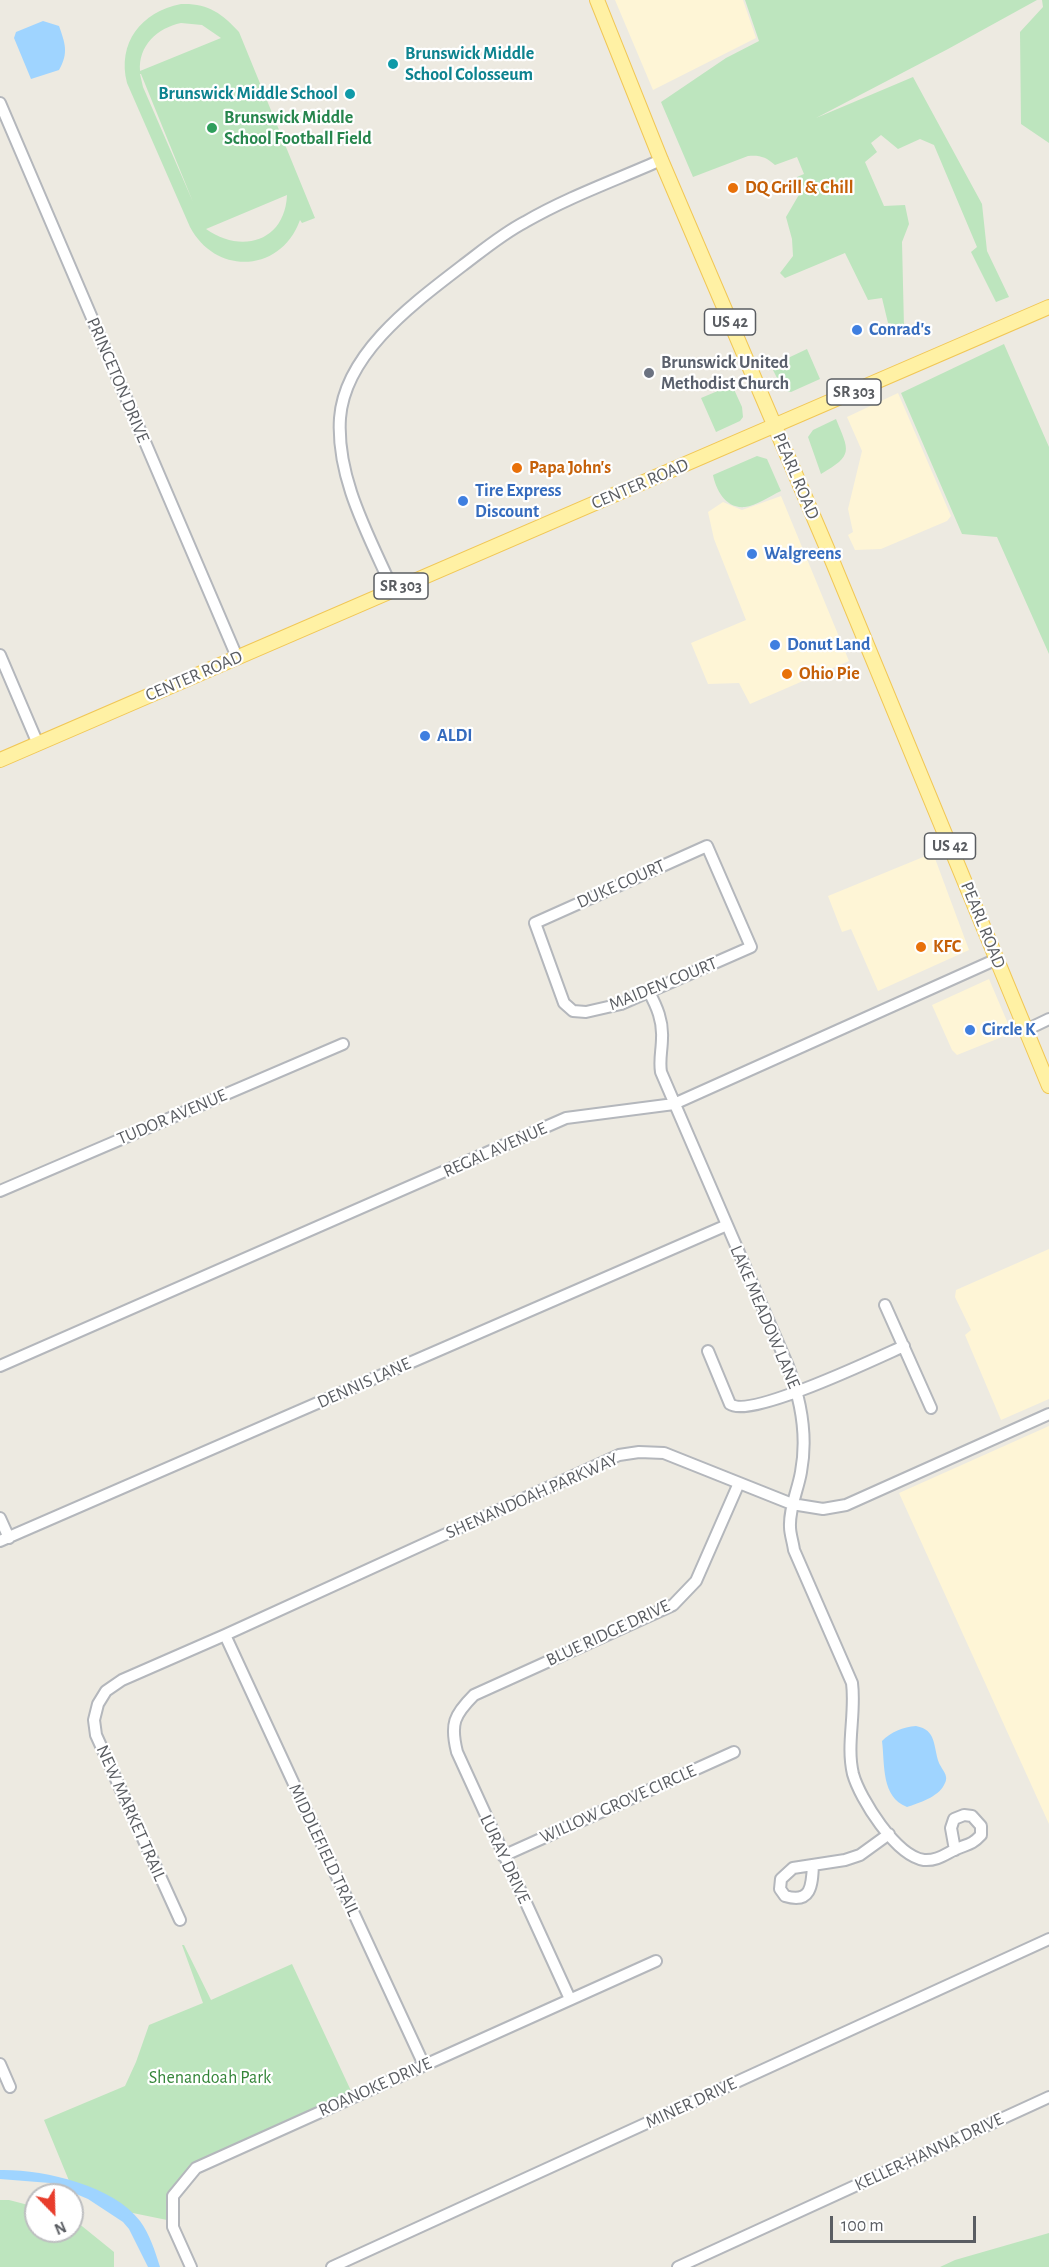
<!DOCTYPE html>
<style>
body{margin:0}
#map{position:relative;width:1049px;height:2267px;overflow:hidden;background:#edeae1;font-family:"Alegreya Sans",sans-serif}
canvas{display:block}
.north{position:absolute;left:24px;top:2183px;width:60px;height:60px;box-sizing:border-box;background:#fff;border:2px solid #bdbec0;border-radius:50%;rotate:157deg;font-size:16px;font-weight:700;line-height:24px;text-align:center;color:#5a5d62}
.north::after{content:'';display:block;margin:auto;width:21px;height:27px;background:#e83d2c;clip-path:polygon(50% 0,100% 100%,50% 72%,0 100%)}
.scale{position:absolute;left:830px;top:2216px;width:146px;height:27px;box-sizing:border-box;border:3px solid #5a5d62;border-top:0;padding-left:8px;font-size:18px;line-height:21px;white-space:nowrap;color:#5a5d62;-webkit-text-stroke:4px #fff;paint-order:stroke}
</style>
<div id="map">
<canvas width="1049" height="2267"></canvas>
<div class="north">N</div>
<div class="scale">100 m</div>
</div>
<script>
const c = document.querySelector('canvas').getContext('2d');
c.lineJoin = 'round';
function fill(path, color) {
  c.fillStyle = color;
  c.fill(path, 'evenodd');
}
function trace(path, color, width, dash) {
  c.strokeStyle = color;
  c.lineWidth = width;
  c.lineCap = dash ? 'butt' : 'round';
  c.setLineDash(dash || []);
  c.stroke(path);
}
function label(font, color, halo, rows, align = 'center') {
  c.font = font + ' "Alegreya Sans",sans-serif';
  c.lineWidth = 4.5;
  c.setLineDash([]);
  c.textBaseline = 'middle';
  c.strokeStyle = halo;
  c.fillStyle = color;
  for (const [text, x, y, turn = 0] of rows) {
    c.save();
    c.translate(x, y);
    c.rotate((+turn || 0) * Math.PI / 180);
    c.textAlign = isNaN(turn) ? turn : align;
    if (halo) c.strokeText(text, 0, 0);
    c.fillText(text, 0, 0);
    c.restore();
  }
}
const commercial = new Path2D(`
 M615 0H743L756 38 653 90Z
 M898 393 951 516 947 521 881 549 855 550 848 535 853 532 848 509 862 451 847 417Z
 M781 496 849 661 750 704 739 683 708 684 691 643 746 620 714 539 708 512 723 502 742 510Z
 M933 853 969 950 878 991 851 929 842 932 828 896Z
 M989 979 1012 1033 957 1055 952 1050 932 1005Z
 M1049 1249V1399L1001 1420 965 1335 971 1330 955 1297 956 1290Z
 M1049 1426V1824L899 1493Z`);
const green = new Path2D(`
 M745 0H1037L948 49 816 118 913 77 982 204 987 251 1009 297 996 302 971 252 977 247 934 145 920 139 898 149 881 135 871 143 877 152 865 162 884 206 905 205 909 224 902 242 904 327 888 323 882 298 868 300 845 253 785 278 780 273 793 256 792 239 786 217 804 186 797 177 804 174 797 157 775 165C766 157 760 155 748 156L693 177 661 102 726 58 759 41Z
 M1042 0H1049V143L1021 124 1020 32 1043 7Z
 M181 4C207 3 222 13 239 32L315 218 302 223 300 220C281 273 216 276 190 227L127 83C117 43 141 12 181 4ZM181 23 202 25 221 38 140 71C138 46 157 28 181 23ZM140 74H141L193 202 143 87ZM287 195C285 242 241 254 206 229Z
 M1004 344 1049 447V654L997 537 962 534 901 393Z
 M807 349 820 379 791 392 783 390 771 366Z
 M732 385 742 407 743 417 740 421 716 432 701 398Z
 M836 419C849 451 854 455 821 474L808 437 813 430Z
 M757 456 767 459 781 491C770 496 756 506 745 507 726 509 716 490 713 475Z
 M182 1945H184L211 2000 292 1964 352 2093 190 2167C174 2182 164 2197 167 2220L123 2211 72 2188 44 2120 125 2086 136 2062 149 2025 203 2003Z
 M0 2200H9L36 2207V2231H72V2218L114 2252V2267H0Z
 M1049 2233V2267H940L955 2260Z`);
const water = new Path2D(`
 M43 21 59 26C65 43 69 53 59 70L31 79 14 38 16 32Z
 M916 1726C937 1730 933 1746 939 1763 942 1770 950 1776 944 1785 938 1797 919 1803 907 1807 881 1797 885 1765 882 1741 891 1732 903 1727 916 1726Z
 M0 2170C42 2169 113 2185 140 2221 150 2235 155 2251 160 2267H148L129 2229 123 2222 88 2199 50 2183 0 2179Z`);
const minor = new Path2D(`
 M0 103 237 657
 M393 590C369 536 336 478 340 418 345 353 414 303 462 266 482 251 502 234 525 222 568 197 616 180 661 160
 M0 655 38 744
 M707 846 751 947 621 1004 586 1012 573 1011 564 1003 535 923Z
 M649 992C657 1007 663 1021 662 1038 662 1050 659 1060 661 1072L788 1366C801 1400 808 1435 801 1472 798 1490 789 1508 790 1527 790 1534 793 1542 794 1550L852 1683C856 1713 846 1745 853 1774 860 1799 896 1856 924 1860 936 1861 944 1855 954 1850 966 1844 971 1846 981 1835V1826L972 1816 964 1815 954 1819 951 1828 955 1850
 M1026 1030 1049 1019
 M0 1191 343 1044
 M885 1305 931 1408
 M708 1351 730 1404C750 1419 877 1358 904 1346
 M0 1366 566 1118 674 1104 997 959
 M0 1518 9 1538
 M0 1541 727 1225
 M225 1635 424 2065
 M503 1856 734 1752
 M813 1865C812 1886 811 1904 785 1896L780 1889 781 1879 793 1868 845 1860 860 1855 889 1834
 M180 1920 96 1735 94 1720 98 1704 106 1691 122 1680 225 1635 619 1455 639 1452 664 1453 792 1504 823 1509 846 1505 1049 1414
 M570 1999 457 1752C450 1724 454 1715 474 1695L673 1605 696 1581 739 1483
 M0 2064 10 2087
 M191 2267 173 2227V2196L196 2168 656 1961
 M332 2267 1049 1939
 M678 2267 1049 2097`);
const major = new Path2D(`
 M597 0 661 160 829 553 1049 1086
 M0 760 1049 307`);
const markers = [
 [393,64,6,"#0f9aa8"],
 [350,94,6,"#0f9aa8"],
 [212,128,6,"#2e9e5b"],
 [733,188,6,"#e8710a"],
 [857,330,6,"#3f7fe0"],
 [649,373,6,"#6b7280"],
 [517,468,6,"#e8710a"],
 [463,501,6,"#3f7fe0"],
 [752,554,6,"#3f7fe0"],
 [775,645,6,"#3f7fe0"],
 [787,674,6,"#e8710a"],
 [425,736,6,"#3f7fe0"],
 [921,947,6,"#e8710a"],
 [970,1030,6,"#3f7fe0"]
];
const shields = [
 [730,322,51],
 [854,392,54],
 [401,586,54],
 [950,846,51]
];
const shieldNames = [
 ["US 42",730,322],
 ["SR 303",854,392],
 ["SR 303",401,586],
 ["US 42",950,846]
];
const cultureNames = [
 ["Brunswick Middle",405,54],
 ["School Colosseum",405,75],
 ["Brunswick Middle School",338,94,"right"]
];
const leisureNames = [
 ["Brunswick Middle",224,118],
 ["School Football Field",224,139]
];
const foodNames = [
 ["DQ Grill & Chill",745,188],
 ["Papa John's",529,468],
 ["Ohio Pie",799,674],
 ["KFC",933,947]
];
const shopNames = [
 ["Conrad's",869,330],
 ["Tire Express",475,491],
 ["Discount",475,512],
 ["Walgreens",764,554],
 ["Donut Land",787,645],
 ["ALDI",437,736],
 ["Circle K",982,1030]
];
const worshipNames = [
 ["Brunswick United",661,363],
 ["Methodist Church",661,384]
];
const streetNames = [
 ["PRINCETON DRIVE",118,380,67],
 ["PEARL ROAD",796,476,67],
 ["CENTER ROAD",640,484,-23],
 ["CENTER ROAD",194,676,-23],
 ["DUKE COURT",621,884,-24],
 ["PEARL ROAD",983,925,68],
 ["MAIDEN COURT",663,984,-22],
 ["TUDOR AVENUE",172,1117,-23],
 ["REGAL AVENUE",495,1150,-24],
 ["LAKE MEADOW LANE",765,1317,67],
 ["DENNIS LANE",364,1383,-24],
 ["SHENANDOAH PARKWAY",532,1496,-24],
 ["BLUE RIDGE DRIVE",608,1633,-25],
 ["WILLOW GROVE CIRCLE",618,1804,-24],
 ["NEW MARKET TRAIL",131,1813,66],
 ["MIDDLEFIELD TRAIL",324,1850,65],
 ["LURAY DRIVE",505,1859,65],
 ["ROANOKE DRIVE",375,2087,-24],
 ["MINER DRIVE",691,2103,-25],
 ["KELLER-HANNA DRIVE",929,2152,-25]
];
const parkNames = [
 ["Shenandoah Park",210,2078]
];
fill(commercial, '#fef5d6');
fill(green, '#bde5be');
fill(water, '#9fd4ff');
trace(minor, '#b4b7bc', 14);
trace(major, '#f1c756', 16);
trace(minor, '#fff', 10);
trace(major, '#fff1a4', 14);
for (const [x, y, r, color] of markers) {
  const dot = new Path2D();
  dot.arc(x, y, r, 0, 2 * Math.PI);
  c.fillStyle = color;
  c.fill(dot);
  trace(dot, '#fff', 2);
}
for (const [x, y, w] of shields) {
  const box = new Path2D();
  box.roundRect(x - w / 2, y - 13, w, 26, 4.5);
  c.fillStyle = '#fff';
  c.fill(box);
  trace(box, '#5a5d62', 1.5);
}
label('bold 16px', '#5a5d62', null, shieldNames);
label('bold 18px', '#0d838f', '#fff', cultureNames, 'left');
label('bold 18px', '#27864d', '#fff', leisureNames, 'left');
label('bold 18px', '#c56008', '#fff', foodNames, 'left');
label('bold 18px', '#366cbe', '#fff', shopNames, 'left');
label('bold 18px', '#5b616d', '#fff', worshipNames, 'left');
label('18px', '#5a5d62', '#fff', streetNames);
label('18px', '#35863a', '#fff', parkNames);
</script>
